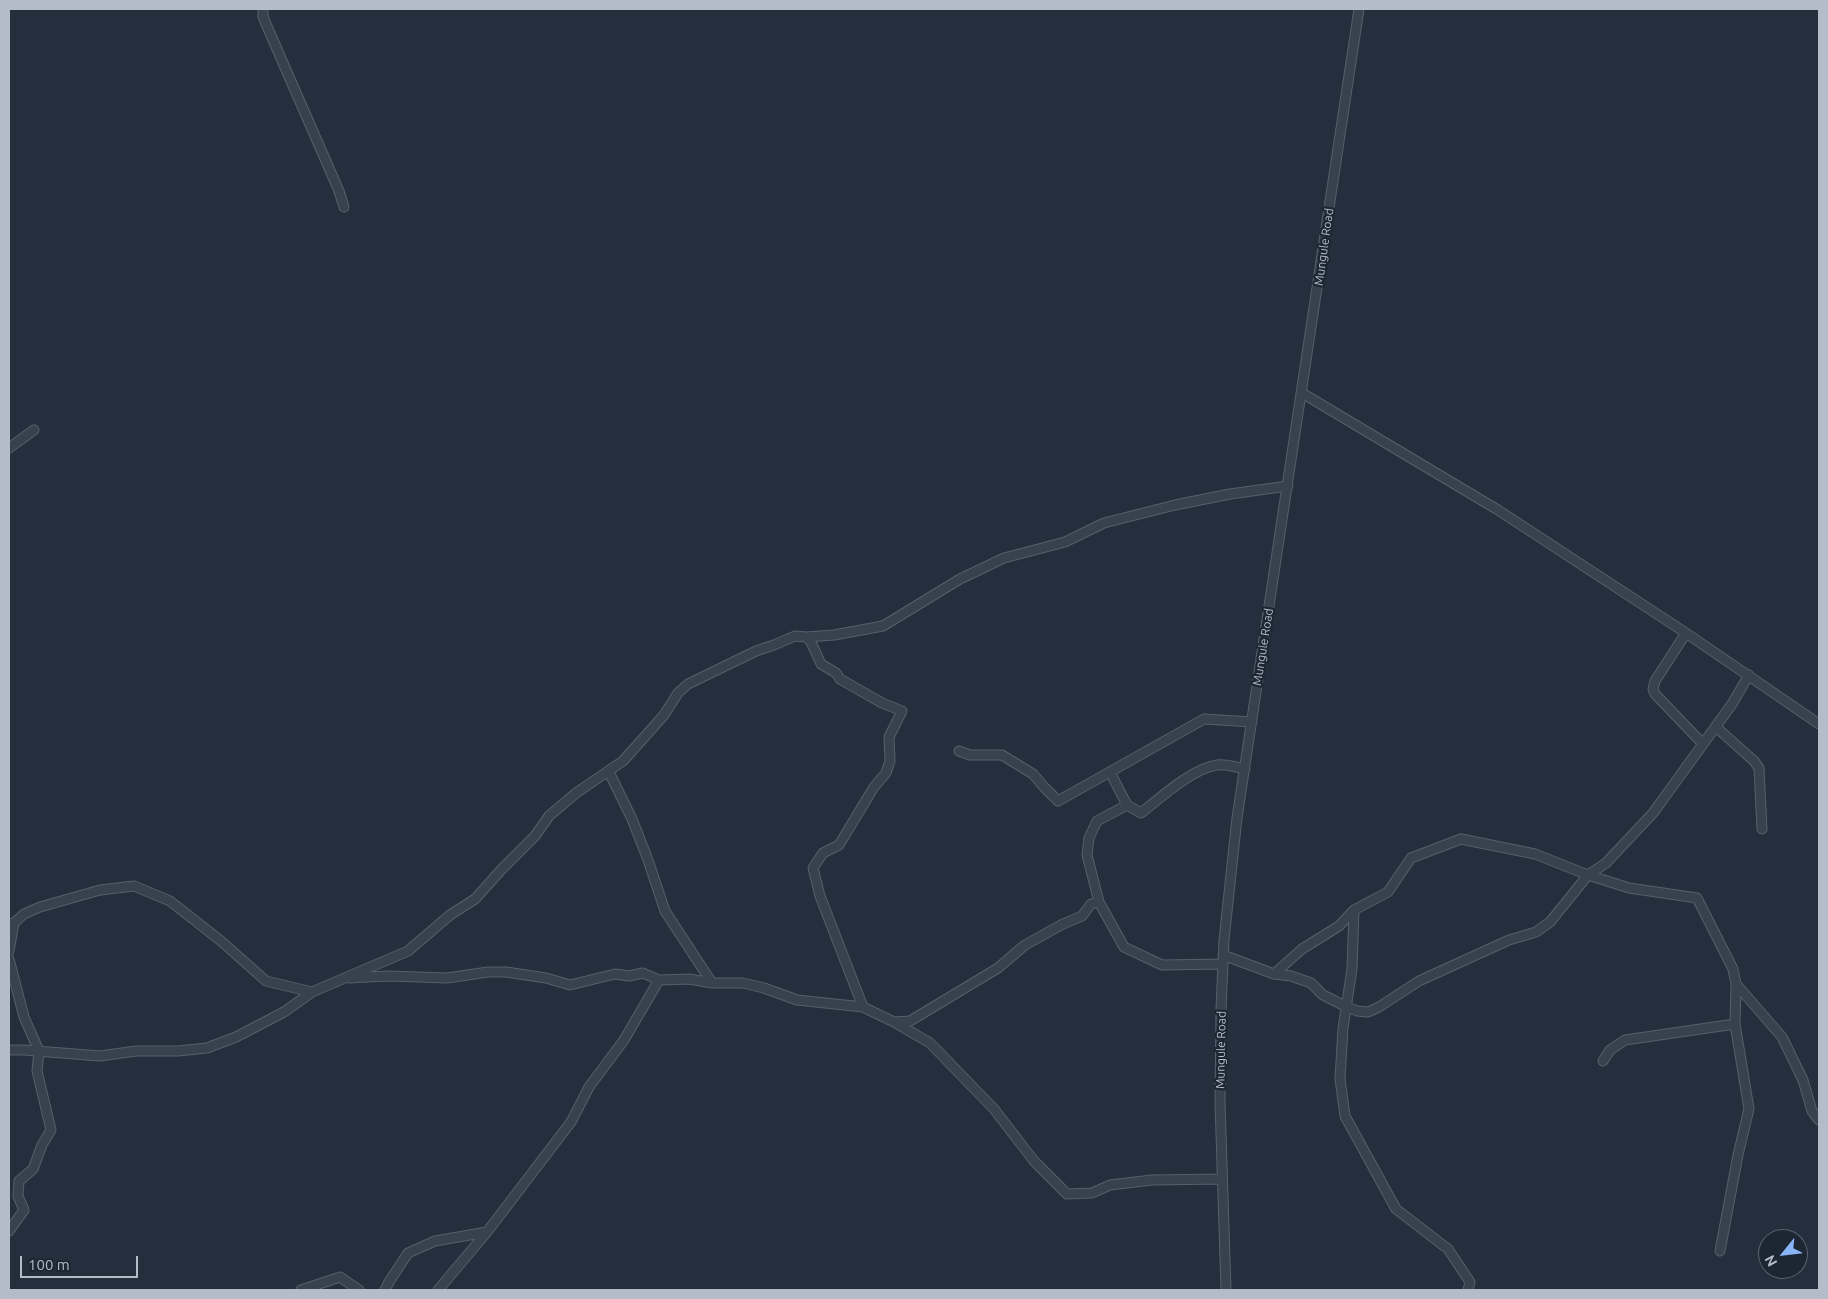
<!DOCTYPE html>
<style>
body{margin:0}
#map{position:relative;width:1828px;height:1299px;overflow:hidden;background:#242f3e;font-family:Ubuntu,sans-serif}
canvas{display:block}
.frame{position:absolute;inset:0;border:10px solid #b4bcc9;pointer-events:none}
.north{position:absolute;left:1758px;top:1229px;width:50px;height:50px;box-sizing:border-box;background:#1d2633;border:1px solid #59626f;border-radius:50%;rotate:241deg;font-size:14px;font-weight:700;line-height:20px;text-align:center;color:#b4bcc9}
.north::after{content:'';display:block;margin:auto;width:18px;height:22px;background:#8ab4f8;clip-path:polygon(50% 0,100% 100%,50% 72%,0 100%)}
.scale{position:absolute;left:20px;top:1256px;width:118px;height:22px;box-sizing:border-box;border:2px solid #b4bcc9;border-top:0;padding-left:6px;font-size:15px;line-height:18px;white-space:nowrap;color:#b4bcc9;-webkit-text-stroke:4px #1d2633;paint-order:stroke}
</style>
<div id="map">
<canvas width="1828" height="1299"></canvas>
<div class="frame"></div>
<div class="north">N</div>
<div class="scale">100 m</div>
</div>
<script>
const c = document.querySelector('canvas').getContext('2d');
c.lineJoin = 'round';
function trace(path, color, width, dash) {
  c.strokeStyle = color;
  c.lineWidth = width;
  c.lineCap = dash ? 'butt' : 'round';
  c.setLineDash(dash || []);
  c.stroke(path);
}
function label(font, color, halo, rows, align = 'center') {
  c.font = font + ' Ubuntu,sans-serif';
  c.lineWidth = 4.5;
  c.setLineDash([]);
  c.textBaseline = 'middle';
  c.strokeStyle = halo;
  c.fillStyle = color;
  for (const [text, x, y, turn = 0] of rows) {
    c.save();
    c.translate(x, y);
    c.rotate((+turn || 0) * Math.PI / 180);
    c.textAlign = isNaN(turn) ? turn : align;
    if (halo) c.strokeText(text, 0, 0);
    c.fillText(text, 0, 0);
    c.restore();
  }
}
const minor = new Path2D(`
 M263 9V16L266 24 339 191 344 207
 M1302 393 1498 510 1686 633 1819 724
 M9 448 34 430
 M1686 633 1655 681 1653 689 1655 694 1703 744
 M806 637 834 635 883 626 960 579 1004 558 1065 542 1104 523 1175 505 1230 494 1288 486
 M1716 727 1754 761 1759 768 1762 829
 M959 751 970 755H1002L1033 774 1044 787 1058 801 1204 719 1252 722
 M609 772 632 819 648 860 665 911 712 983
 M1110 772 1127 805 1141 813C1160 798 1193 768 1217 765 1226 764 1236 767 1245 769
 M1127 805 1097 821 1089 838 1087 855 1099 902 1124 947 1162 965 1223 964
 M1354 910 1352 969 1343 1028 1340 1079 1345 1116 1396 1209 1448 1249 1470 1282 1468 1290
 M14 923 24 914 40 907 100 890 134 886 170 901 221 941 266 981 312 992
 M9 951 14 923 9 924
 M1223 955 1274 974 1291 976 1311 983 1323 995 1347 1007 1357 1011 1368 1012 1379 1007 1419 981 1509 940 1536 932 1550 922 1588 875 1606 863 1653 813 1732 704 1749 675
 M9 959 24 1017 39 1051 37 1071 51 1130 42 1145 33 1169 19 1181 18 1196 24 1210 9 1231
 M1274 974 1302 949 1339 926 1354 910 1388 892 1411 858 1461 839 1535 854 1588 875 1629 888 1697 898 1733 969 1736 984 1782 1037 1803 1080 1812 1111 1819 1120
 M349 978 388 976 447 978 488 972H506L546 978 570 985 615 974 629 976 643 973 659 980 689 979 712 983H743L764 988 797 1000 863 1007 894 1022 910 1021 998 968 1025 945 1063 924 1082 916 1091 904 1099 902
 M894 1022 930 1043 994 1109 1034 1161 1067 1194 1092 1193 1110 1185 1152 1180 1222 1179
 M9 1050H24L100 1056 136 1051H178L207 1048 236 1037 284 1012 312 992 408 951 450 915 475 899 501 870 535 836 549 816 576 793 623 761 664 715 678 693 688 684 756 651 774 645 795 636 806 637 811 642 821 664 836 673 840 679 882 703 902 711 889 737 890 761 886 773 874 787 839 845 823 853 813 868 820 896 863 1007
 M1603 1061 1610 1050 1625 1040 1735 1024
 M1720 1251 1738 1155 1749 1109 1735 1024 1736 984
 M301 1290 340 1277 359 1290
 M385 1290 389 1282 408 1253 435 1241 487 1232
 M438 1290 487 1232 571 1122 589 1087 624 1040 659 980
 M1226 1290 1220 1102 1221 1009 1224 940 1237 818 1359 9`);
const streetNames = [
 ["Mungule Road",1324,247,-82],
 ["Mungule Road",1263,647,-81],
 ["Mungule Road",1221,1050,-89]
];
trace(minor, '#565f6c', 11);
trace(minor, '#38414e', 9);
label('12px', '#b4bcc9', '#1d2633', streetNames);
</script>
